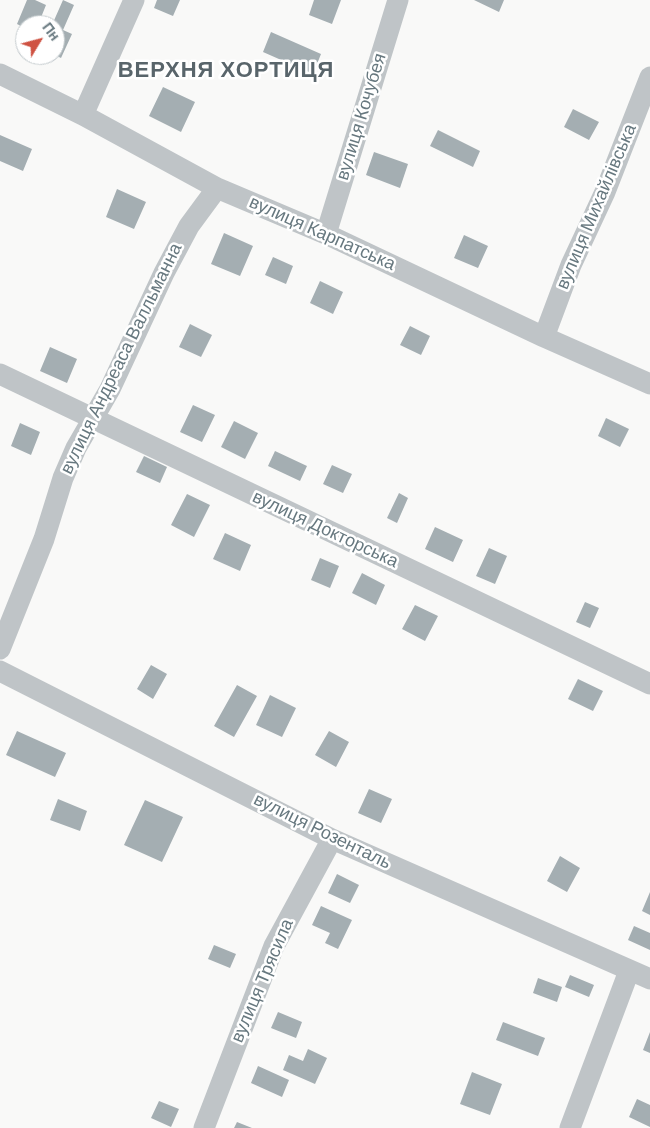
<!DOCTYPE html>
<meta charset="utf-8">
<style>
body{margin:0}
#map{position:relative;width:650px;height:1128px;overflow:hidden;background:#f9f9f8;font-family:"DM Sans",sans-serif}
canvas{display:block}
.north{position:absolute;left:15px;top:15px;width:50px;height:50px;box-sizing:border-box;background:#fff;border:1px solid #c2c9cc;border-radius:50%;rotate:53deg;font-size:14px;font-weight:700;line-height:20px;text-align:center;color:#67787f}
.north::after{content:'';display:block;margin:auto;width:18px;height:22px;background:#cf5242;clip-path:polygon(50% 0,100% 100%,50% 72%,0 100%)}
</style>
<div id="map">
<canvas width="650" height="1128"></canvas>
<div class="north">Пн</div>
</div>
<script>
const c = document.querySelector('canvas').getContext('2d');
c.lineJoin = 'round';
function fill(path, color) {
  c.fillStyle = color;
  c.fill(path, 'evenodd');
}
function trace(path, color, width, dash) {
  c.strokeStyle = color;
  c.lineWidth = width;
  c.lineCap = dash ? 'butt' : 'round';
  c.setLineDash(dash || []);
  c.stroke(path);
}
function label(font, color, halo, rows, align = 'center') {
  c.font = font + ' "DM Sans",sans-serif';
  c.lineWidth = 5;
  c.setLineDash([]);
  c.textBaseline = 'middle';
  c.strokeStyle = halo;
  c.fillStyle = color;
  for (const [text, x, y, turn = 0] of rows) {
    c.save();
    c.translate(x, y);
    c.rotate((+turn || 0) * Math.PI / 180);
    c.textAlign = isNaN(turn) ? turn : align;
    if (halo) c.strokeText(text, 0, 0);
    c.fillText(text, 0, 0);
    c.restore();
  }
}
const building = new Path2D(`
 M27 0H35L46 5 38 25H25V28L17 24Z
 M63 0 74 5 63 30 72 34 61 58 55 55V25H52Z
 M157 0H180L173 16 154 8Z
 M314 0H341L332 24 309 15Z
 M474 0H504L499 12Z
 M271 32 321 54 313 74 263 52Z
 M163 87 195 102 181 132 149 116Z
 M573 109 599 122 589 140 564 127Z
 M438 130 480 151 473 167 430 146Z
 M0 135 32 149 23 171 0 161Z
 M374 152 408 164 400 188 366 175Z
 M117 189 146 202 134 229 106 217Z
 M224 233 253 246 240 276 211 264Z
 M464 235 488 246 478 268 454 258Z
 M273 257 293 266 286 284 265 275Z
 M320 281 343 292 333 314 310 303Z
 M190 324 212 335 201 357 179 347Z
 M410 326 430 336 421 355 400 345Z
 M50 347 77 359 67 383 40 371Z
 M193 405 215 415 202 442 180 432Z
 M606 418 629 429 620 447 598 436Z
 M234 421 258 433 245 459 221 447Z
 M20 423 40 432 31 455 11 446Z
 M275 451 307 466 300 481 268 466Z
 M144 456 167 467 160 483 136 472Z
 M332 465 352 474 343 493 323 484Z
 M399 493 408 498 397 523 387 518Z
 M187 494 210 505 194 537 171 525Z
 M435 527 463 540 453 562 425 549Z
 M225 533 251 545 240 571 213 559Z
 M489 548 507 556 495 584 476 576Z
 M320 558 339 566 330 588 311 580Z
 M362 573 385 585 376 605 352 593Z
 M585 602 599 608 590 628 576 622Z
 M415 605 438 616 425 641 402 629Z
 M151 665 167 674 153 699 137 689Z
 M578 679 603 691 593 711 568 699Z
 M237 685 257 696 234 737 214 726Z
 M270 695 296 708 282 737 256 725Z
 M17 731 66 753 55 777 6 755Z
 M329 731 349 742 336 767 315 755Z
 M369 789 392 799 381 823 358 813Z
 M58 799 87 811 80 831 50 820Z
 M145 800 183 817 162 862 124 845Z
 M560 856 580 868 567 892 547 881Z
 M337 874 359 885 350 903 328 893Z
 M650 892V915L642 911Z
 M321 906 352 920 338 949 325 943 330 933 312 925Z
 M634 926 650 933V950L628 940Z
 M214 945 236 954 230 968 208 959Z
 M570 975 594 985 589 997 565 987Z
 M538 978 562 987 557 1002 533 993Z
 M278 1012 302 1022 296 1038 271 1028Z
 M503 1022 545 1038 538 1056 496 1040Z
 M650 1032V1053L643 1050Z
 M308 1049 327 1058 315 1084 283 1070 289 1055 303 1061Z
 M258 1066 289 1080 282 1097 251 1083Z
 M472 1072 502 1084 490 1115 460 1104Z
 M637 1099 650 1105V1127L629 1117Z
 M159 1101 179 1109 171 1127 151 1118Z
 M237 1122 252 1128H234Z`);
const street = new Path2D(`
 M0 74 83 115 217 188 326 234 544 337 650 384
 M83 115 134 0
 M326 234 398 0
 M544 337 571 265 605 192 650 77
 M0 374 650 684
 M0 649 44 539 63 478 76 448 110 389 164 273 189 226 217 188
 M0 671 332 839 650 979
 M204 1128 274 946 332 839
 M570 1128 629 971`);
const streetNames = [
 ["вулиця Кочубея",362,117,-73],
 ["вулиця Михайлівська",597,207,-67],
 ["вулиця Карпатська",322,234,24],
 ["вулиця Андреаса Валльманна",122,359,-64],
 ["вулиця Докторська",325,530,25],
 ["вулиця Розенталь",322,832,26],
 ["вулиця Трясила",263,981,-67]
];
const districtNames = [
 ["ВЕРХНЯ ХОРТИЦЯ",226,71]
];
fill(building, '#a4aeb2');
trace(street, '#bfc4c7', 21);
label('18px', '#67787f', '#fff', streetNames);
c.letterSpacing = '1px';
label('bold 22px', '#59656b', '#fff', districtNames);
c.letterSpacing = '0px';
</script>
